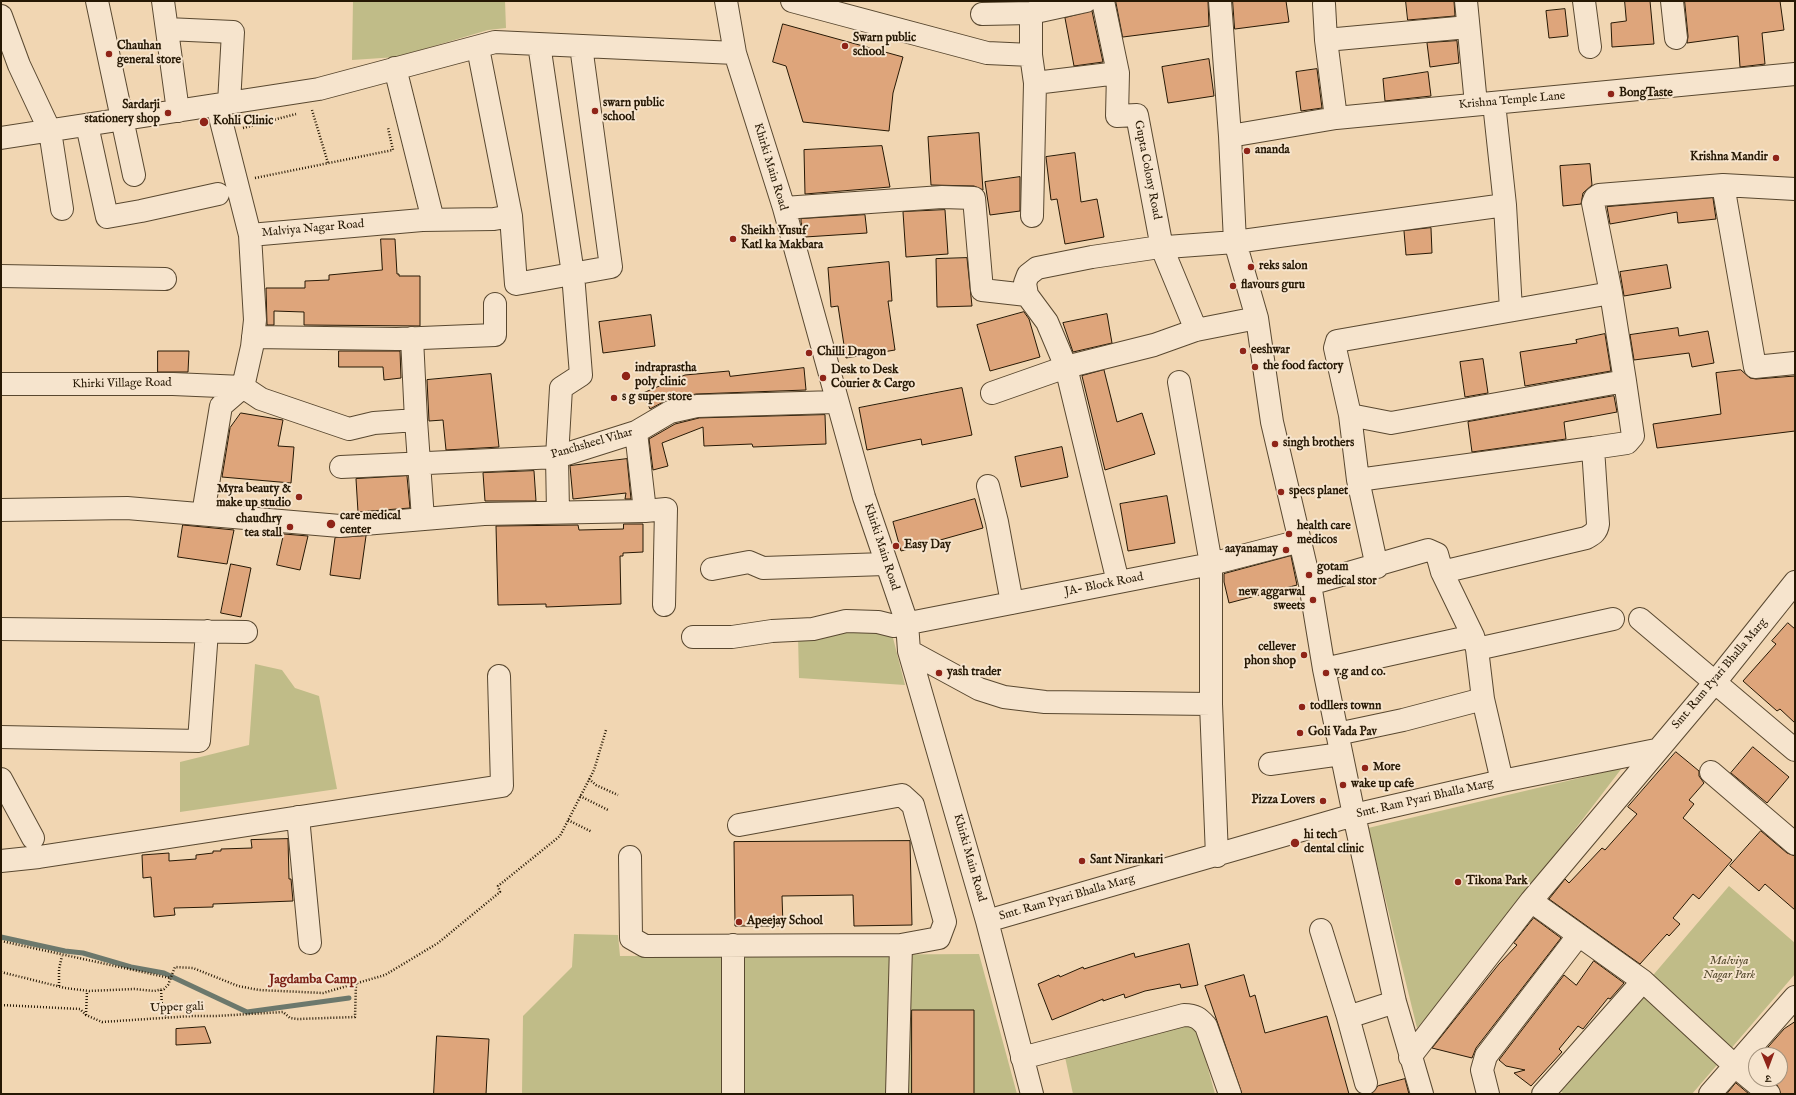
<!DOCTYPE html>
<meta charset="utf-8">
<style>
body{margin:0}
#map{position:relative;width:1796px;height:1095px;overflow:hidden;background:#f1d6b2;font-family:"IM FELL English","Noto Serif Devanagari",serif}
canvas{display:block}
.frame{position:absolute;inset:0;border:2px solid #261804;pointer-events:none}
.north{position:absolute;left:1748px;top:1047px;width:40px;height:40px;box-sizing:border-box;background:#f6e4cd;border:1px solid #a3927d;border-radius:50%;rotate:179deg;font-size:11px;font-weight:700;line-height:16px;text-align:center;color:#261804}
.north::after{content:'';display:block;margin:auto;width:14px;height:18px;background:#8f2418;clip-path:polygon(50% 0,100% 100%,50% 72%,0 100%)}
</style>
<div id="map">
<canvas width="1796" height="1095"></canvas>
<div class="frame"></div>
<div class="north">उ</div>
</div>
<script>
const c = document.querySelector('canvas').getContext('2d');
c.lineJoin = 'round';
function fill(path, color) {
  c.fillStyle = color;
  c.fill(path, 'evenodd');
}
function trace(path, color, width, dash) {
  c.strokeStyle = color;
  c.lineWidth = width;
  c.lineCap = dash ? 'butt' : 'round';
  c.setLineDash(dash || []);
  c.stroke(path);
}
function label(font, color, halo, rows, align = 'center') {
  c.font = font + ' "IM FELL English",serif';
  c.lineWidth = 4;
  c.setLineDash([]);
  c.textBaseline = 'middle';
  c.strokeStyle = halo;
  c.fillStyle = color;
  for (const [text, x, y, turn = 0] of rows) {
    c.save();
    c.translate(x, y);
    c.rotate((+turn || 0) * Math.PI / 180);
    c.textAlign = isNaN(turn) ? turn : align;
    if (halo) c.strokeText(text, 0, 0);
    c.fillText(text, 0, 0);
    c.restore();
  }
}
const green = new Path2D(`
 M353 1H505L506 28 488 30 397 57 352 60Z
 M891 630 905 685 799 678 798 636 823 631Z
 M255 664 282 670 295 688 319 696 337 789 180 812V762L249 745Z
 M1622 768 1470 966 1417 1028 1368 828Z
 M1729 886 1795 943V974L1692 1094H1564L1557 1088Z
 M574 934 618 935 620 956 979 954 1017 1094H522L523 1016 572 967Z
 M1194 1017 1215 1094H1073L1065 1057Z`);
const stream = new Path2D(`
 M1 937 65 951 83 953 131 967 164 973 247 1012 349 998`);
const building = new Path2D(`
 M1116 1H1208L1209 26 1123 37Z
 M1233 1H1286L1289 22 1235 29Z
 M1406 1H1454L1455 16 1408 20Z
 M1625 1H1650L1654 44 1612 47 1611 23 1626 21Z
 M1685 1H1780L1784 30 1762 33 1765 64 1740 67 1738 36 1687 43 1688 37Z
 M1565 9 1568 36 1549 38 1546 11Z
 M1092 11 1103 62 1074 66 1065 18Z
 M783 24 903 57 893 93 889 131 803 122 786 66 773 62Z
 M1457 41 1459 63 1430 67 1427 43Z
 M1209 59 1214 96 1168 103 1162 67Z
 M1317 69 1322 108 1301 111 1296 72Z
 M1428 72 1431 96 1385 101 1383 79Z
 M979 133 983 190 974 186 931 185 928 137Z
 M882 146 890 187 805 194 804 150Z
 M1075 153 1081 202 1097 199 1104 237 1065 244 1057 199 1051 200 1046 157Z
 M1590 164 1592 185 1583 193 1581 204 1563 206 1560 166Z
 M1020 177V211L990 215 985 182Z
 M1713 198 1716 219 1678 223 1677 212 1610 224 1607 207Z
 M945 210 948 254 906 257 903 212Z
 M865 215 867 233 805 237 801 222V219Z
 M1431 228 1432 253 1406 255 1404 231Z
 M381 239H395L397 274H399V276H420V326L304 325V312L274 311V325H267L266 288H305V281L329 280V275L382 270Z
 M967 258 972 306 937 307 936 259Z
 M889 262 892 301H888L895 350 846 358 838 306 831 307 828 268Z
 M1667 265 1671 288 1624 296 1620 272Z
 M1024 312 1029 319 1040 357 990 371 977 325Z
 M1107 314 1112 343 1073 352 1063 323Z
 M651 315 655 346 603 353 599 322Z
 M1678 328 1679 336 1708 331 1714 363 1692 367 1689 353 1634 360 1630 335Z
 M1605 334 1611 371 1525 386 1520 352 1577 343 1576 340Z
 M158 351H189L188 372H158Z
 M339 351H400L401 378 384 380 383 367H339Z
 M1483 359 1488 393 1465 397 1460 362Z
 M804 368 806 390 696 394 667 400 650 409 643 393 685 375 729 371 730 376Z
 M1104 370 1117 422 1142 413 1155 454 1105 470 1082 376Z
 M1741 370 1750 378 1756 379 1795 376V431L1657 448 1653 424 1721 414 1716 373Z
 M491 374 499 447 446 450 443 420 429 421 427 380Z
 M962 388 972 435 922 445 921 439 867 450 859 408Z
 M1614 396 1617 412 1564 422 1566 439 1472 452 1468 422Z
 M241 413 283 420 278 446 294 447 291 483 222 477 230 428Z
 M825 415 826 444 753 447 752 444 704 446 703 427 662 443 668 466 653 470 649 439 675 424 699 418Z
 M1062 447 1068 477 1021 487 1015 457Z
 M627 459 631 499H625L626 493 573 499 570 466Z
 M534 471 536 501H485L483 473Z
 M407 476 410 508 358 512 356 479Z
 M1167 496 1175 543 1128 551 1120 504Z
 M975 499 983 528 901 551 893 522Z
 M624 524H643V552L623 553V556H620L621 604 546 607V604L498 605 496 526 578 525 579 530 623 529Z
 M183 525 234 530 227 564 178 557Z
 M284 534 308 536 300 570 277 565Z
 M366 536 360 579 330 575 335 538Z
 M1291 556 1297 585 1229 603 1224 582V574Z
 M231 564 251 568 241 617 221 613Z
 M1788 623 1795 629V723L1780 709 1777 711 1743 681 1776 644 1772 641Z
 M1753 747 1789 777 1767 803 1731 773Z
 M1676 752 1699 771V776L1704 783 1689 800 1694 804 1683 818 1732 860 1699 899 1693 894 1673 918 1680 924 1669 936 1667 934 1640 964 1549 899 1565 879 1569 883 1602 848 1605 850 1637 814 1628 807Z
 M1761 831 1787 853 1795 856V910L1765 884 1759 891 1730 866Z
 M288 839 289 879H291L293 901 213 904V907L174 908 175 915 154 917 151 877 143 878 142 855 169 853V861L196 859V855L213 853V851H221V849L252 848 251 840Z
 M910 841 912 925 854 926 853 895 782 896 783 926H735L734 842Z
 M1534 918 1561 938 1476 1048 1472 1058 1432 1048 1499 964 1517 945 1514 943Z
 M1189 944 1198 985 1181 988 1180 984 1145 991 1125 998 1124 994 1103 1001V999L1052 1020 1038 984 1059 975 1060 977 1083 967 1084 969 1134 953 1135 957Z
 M1594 961 1624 983 1610 999 1608 998 1583 1029 1578 1026 1559 1049 1562 1052 1531 1086 1514 1073 1525 1070 1506 1066 1499 1060 1564 975 1576 985Z
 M1244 975 1250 997 1255 995 1265 1033 1327 1016 1349 1094H1242L1205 986Z
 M912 1010H974V1094H912Z
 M1795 1022V1094H1781L1777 1085 1770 1079H1780V1055H1761L1784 1029Z
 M205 1027 211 1043 176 1045V1029Z
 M437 1036 489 1039 486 1094H434Z
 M1405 1079 1409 1094H1371L1378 1086Z
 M1736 1083 1749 1094H1727Z`);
const path = new Path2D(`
 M312 110 328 163
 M243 128 296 114
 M255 178 393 150 388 128
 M589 779 596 785 618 795
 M580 796 608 810
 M568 820 592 832
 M1 941 170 978
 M1 972 65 988 89 991 134 989 154 991 164 989 168 985 175 967 193 968 238 986 259 990 323 993 385 975 438 943 500 892 498 886 560 836 594 770 606 730
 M59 986V969L62 956
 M161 990 162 1006 166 1005V1018
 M1 1005 80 1009 86 1015 102 1022 192 1016H216L283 1012 290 1018 298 1019 355 1017 356 984
 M86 1015 87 991`);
const minor = new Path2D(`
 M97 1 134 175
 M163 1 178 111
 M726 1 735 53 784 208 864 497 907 623 909 651 987 921 1032 1094
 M792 1 987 53 1031 55
 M1103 1 1118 73 1117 116 1137 115 1162 248 1196 330
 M1220 1 1230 136 1235 242 1257 318 1272 422 1310 584 1324 669 1354 815 1395 1002 1422 1094
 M1466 1 1476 104
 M1584 1 1590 47
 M1672 1 1676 38
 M1324 4 1326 40 1336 118
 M1031 13V55L1035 83 1032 216
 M982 14 1031 13 1086 1
 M1 16 19 65 50 131 62 209
 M167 29 233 32 229 103
 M1326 40 1468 27
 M539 44 573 274 581 375 561 388 557 457 558 512
 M478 48 511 216 516 284 611 267 581 46
 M395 68 433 220
 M1035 83 1118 73
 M1494 103 1505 205 1511 310
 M87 125 107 217 141 211 218 194
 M1230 136 1336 118 1795 74
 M1 138 319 89 495 42 735 53
 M1723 185 1755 367 1795 363
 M784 208 942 197 974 198 982 290 1027 295
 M250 235 422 220 494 219 511 216
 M1 276 165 279
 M253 337 397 339 495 335V304
 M1179 382 1211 564V704L1217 856
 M1 384H173L243 387 261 399 349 429 374 423 416 420 412 338
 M992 393 1066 367 1154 345 1196 330 1257 318
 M1350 415 1391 423 1625 381 1611 293 1593 203 1595 198 1599 195 1723 185 1795 189
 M416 420 423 519
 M636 432 645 511
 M1593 448 1627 443 1633 436 1625 381
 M341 467 557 457 636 432 670 412 697 406 836 402
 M1358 480 1593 448 1598 524C1597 532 1593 534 1586 538L1442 572
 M988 486 997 522 1012 603
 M1 510 127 508 340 526 484 514 645 511 666 509 664 605
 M203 514 221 406 243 387 252 347 255 320 250 235 217 105
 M1377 567 1358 480 1350 415 1335 348 1337 341 1611 293
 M712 569 749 562 763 568 885 564
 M1118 582 1066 367 1047 322 1027 295 1025 283 1028 275 1037 268 1092 257 1153 248 1235 242 1505 205
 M1310 584 1428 550 1437 554 1442 572 1473 636 1477 649 1483 699 1502 781
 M1640 619 1795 750
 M1 629 246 632
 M693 637H732L772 631 813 629 846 621 878 622 894 626 1211 564 1300 541
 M1477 649 1613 619
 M909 651 979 689 1004 697 1045 702 1211 704
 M1324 669 1473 636
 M1337 734 1403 720 1483 699
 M1 737 199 741 207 631
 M1270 764 1341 754
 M1711 772 1795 844
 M1 779 33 838
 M298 817 310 943
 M630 857 631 938 645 946 901 945 939 938 945 922 913 805 902 795 739 825
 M1 861 39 857 502 786 499 676
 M1531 901 1643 981 1735 1066 1769 1094
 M987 921 1354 815 1502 781 1656 750
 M1321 930 1348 1017
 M733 945V1094
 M1410 1057 1531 901 1716 681 1795 582
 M1022 1058 1184 1015C1195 1015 1199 1018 1206 1026L1230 1094
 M1366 1083 1348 1017 1395 1002
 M897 1094 901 945
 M1488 1094 1482 1070 1486 1056 1578 936
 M1543 1094 1643 981
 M1710 1094 1795 997`);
const markers = [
 [845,46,4,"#8f2418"],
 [109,54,4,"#8f2418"],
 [1611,94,4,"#8f2418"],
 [595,111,4,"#8f2418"],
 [168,113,4,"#8f2418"],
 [204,122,5,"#8f2418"],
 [1247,151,4,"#8f2418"],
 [1776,158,4,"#8f2418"],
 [733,239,4,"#8f2418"],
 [1251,267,4,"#8f2418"],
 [1233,286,4,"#8f2418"],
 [1243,351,4,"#8f2418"],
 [809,353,4,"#8f2418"],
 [1255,367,4,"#8f2418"],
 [626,376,5,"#8f2418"],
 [823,378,4,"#8f2418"],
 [614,398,4,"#8f2418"],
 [1275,444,4,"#8f2418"],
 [1281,492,4,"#8f2418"],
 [299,497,4,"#8f2418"],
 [331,524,5,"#8f2418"],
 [290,527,4,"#8f2418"],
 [1289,534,4,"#8f2418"],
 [896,546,4,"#8f2418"],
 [1286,550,4,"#8f2418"],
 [1309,575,4,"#8f2418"],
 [1313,600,4,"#8f2418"],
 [1304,655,4,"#8f2418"],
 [939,673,4,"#8f2418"],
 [1326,673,4,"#8f2418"],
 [1302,707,4,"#8f2418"],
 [1300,733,4,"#8f2418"],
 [1365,768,4,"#8f2418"],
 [1343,785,4,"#8f2418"],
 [1323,801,4,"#8f2418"],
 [1295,843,5,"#8f2418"],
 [1082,861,4,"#8f2418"],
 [1458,882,4,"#8f2418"],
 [739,922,4,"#8f2418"]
];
const poiNames = [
 ["Swarn public",853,39],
 ["school",853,53],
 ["Chauhan",117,47],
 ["general store",117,61],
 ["BongTaste",1619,94],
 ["swarn public",603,104],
 ["school",603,118],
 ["Sardarji",160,106,"right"],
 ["stationery shop",160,120,"right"],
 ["Kohli Clinic",213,122],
 ["ananda",1255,151],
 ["Krishna Mandir",1768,158,"right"],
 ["Sheikh Yusuf",741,232],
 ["Katl ka Makbara",741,246],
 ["reks salon",1259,267],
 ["flavours guru",1241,286],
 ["eeshwar",1251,351],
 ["Chilli Dragon",817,353],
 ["the food factory",1263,367],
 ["indraprastha",635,369],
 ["poly clinic",635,383],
 ["Desk to Desk",831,371],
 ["Courier & Cargo",831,385],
 ["s g super store",622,398],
 ["singh brothers",1283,444],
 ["Myra beauty &",291,490,"right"],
 ["make up studio",291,504,"right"],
 ["specs planet",1289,492],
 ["care medical",340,517],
 ["center",340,531],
 ["chaudhry",282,520,"right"],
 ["tea stall",282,534,"right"],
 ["health care",1297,527],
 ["medicos",1297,541],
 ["Easy Day",904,546],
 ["aayanamay",1278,550,"right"],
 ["gotam",1317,568],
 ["medical stor",1317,582],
 ["new aggarwal",1305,593,"right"],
 ["sweets",1305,607,"right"],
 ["cellever",1296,648,"right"],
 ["phon shop",1296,662,"right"],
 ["yash trader",947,673],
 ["v.g and co.",1334,673],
 ["todllers townn",1310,707],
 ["Goli Vada Pav",1308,733],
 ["More",1373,768],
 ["wake up cafe",1351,785],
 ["Pizza Lovers",1315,801,"right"],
 ["hi tech",1304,836],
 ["dental clinic",1304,850],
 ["Sant Nirankari",1090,861],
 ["Tikona Park",1466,882],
 ["Apeejay School",747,922]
];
const streetNames = [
 ["Krishna Temple Lane",1512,101,-5],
 ["Khirki Main Road",770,167,73],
 ["Gupta Colony Road",1147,170,79],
 ["Malviya Nagar Road",313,229,-5],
 ["Khirki Village Road",122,384,-1],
 ["Panchsheel Vihar",592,444,-16],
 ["Khirki Main Road",881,547,72],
 ["JA- Block Road",1104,585,-11],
 ["Smt. Ram Pyari Bhalla Marg",1720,674,-50],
 ["Smt. Ram Pyari Bhalla Marg",1425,799,-13],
 ["Khirki Main Road",969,858,74],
 ["Smt. Ram Pyari Bhalla Marg",1067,898,-16],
 ["Upper gali",177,1008,-2]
];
const parkNames = [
 ["Malviya",1729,962],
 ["Nagar Park",1729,976]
];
const neighbourhoodNames = [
 ["Jagdamba Camp",313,980]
];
fill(green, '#c0bc88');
trace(stream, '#6c786c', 5);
fill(building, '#dea57b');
trace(building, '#261804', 1);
trace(minor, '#594830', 24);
trace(path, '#261804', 2.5, [1, 2]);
trace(minor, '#f6e4cd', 22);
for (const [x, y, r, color] of markers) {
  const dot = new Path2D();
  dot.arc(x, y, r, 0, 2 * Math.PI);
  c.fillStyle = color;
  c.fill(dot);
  trace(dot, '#f6e4cd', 1.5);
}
label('bold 12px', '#261804', '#f6e4cd', poiNames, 'left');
label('12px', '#261804', '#f6e4cd', streetNames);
label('italic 12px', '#54492c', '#f6e4cd', parkNames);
label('bold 13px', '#7a1f14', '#f6e4cd', neighbourhoodNames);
</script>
